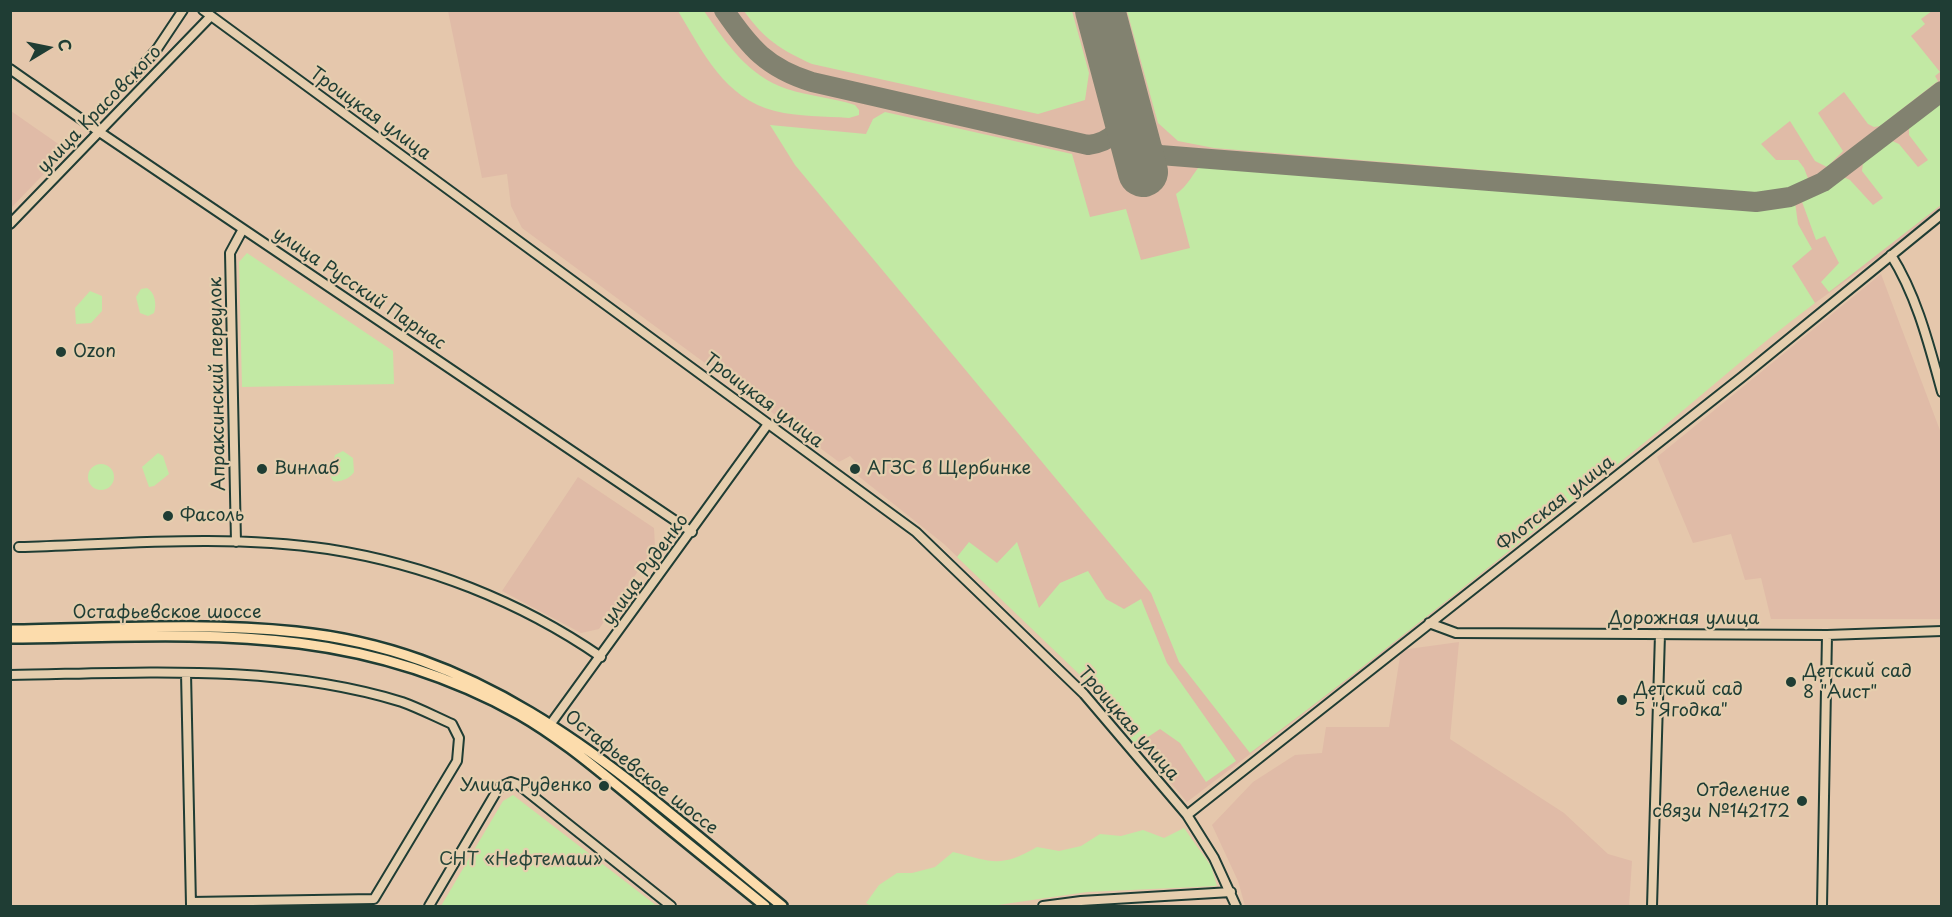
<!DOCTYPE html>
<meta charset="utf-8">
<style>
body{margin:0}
#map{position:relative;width:1952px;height:917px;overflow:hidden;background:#e5c7ac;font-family:"Playpen Sans",sans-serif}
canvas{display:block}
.frame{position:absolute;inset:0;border:12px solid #1f3d34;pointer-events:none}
.north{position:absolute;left:18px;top:18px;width:60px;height:60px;-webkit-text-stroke:4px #e5ceae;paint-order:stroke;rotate:80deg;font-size:16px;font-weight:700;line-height:24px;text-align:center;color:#1f3d34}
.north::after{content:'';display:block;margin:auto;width:21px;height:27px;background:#1f3d34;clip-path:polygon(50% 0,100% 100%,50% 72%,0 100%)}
</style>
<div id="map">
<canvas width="1952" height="917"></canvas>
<div class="frame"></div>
<div class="north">С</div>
</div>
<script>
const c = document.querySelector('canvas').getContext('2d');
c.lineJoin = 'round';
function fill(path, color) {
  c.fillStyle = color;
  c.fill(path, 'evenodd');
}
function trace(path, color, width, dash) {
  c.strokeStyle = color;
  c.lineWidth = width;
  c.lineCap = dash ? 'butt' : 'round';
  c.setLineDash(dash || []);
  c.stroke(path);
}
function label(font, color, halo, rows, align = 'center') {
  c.font = font + ' "Playpen Sans",sans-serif';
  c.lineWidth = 4.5;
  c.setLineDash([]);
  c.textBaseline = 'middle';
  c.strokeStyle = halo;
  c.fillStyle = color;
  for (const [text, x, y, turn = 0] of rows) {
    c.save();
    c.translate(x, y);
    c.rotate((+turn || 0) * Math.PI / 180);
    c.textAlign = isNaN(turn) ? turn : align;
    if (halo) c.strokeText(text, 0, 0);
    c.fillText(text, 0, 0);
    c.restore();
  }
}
const built = new Path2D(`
 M448 11H1941V209L1897 244 1776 331 1639 447 1370 663 1187 802 1081 676 944 544 852 471 855 461 850 456 839 462 522 228 511 206 507 174 482 178Z
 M11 111 67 150 11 208Z
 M1881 274 1941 433V619H1771L1761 578 1745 580 1731 534 1693 543 1657 457Z
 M578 477 654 528 655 546 599 629 581 633 502 591Z
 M1459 642 1450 739 1564 813 1608 854 1632 861 1629 906H1245L1238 881 1212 825 1253 782 1295 755 1322 753 1326 727H1389L1401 650Z`);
const green = new Path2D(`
 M678 11H704C726 43 748 76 787 89 809 96 833 98 855 105L859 110V115L849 118C825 116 798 117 775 111 724 98 703 52 678 11Z
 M744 11H1072L1089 73 1085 100 1038 114 812 64C781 50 764 39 744 11Z
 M1127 11H1932L1921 19 1925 24 1911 36 1940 72 1935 76 1938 81 1880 126 1874 127 1868 124 1844 92 1818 113 1843 151 1827 167 1815 161 1790 121 1761 144 1776 160H1798L1804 168 1809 181 1786 189 1760 193 1214 148 1178 141 1158 123Z
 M1941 98V205L1829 292 1821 282 1839 263 1825 236 1816 240 1801 199 1841 176 1850 180 1873 205 1883 198 1862 171 1863 163 1890 140 1899 144 1918 167 1928 160 1909 135V124Z
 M885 112 1072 154 1090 217 1126 209 1141 260 1190 248 1176 194C1188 186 1193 173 1203 162L1730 205 1757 206 1795 202 1798 224 1812 249 1792 266 1815 303C1754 348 1698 399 1639 447 1510 550 1382 654 1250 753L1179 662 1151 593 795 165 770 125 866 134 873 119Z
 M247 253 393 351 394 384 242 387 239 262Z
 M147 288C155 292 157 305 154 313L148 316 140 313 136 297 141 289Z
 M90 291 102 296V311L91 323 76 324 75 308Z
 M343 451 353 458 354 472C351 478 339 483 333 481L329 473 333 466 335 455Z
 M158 453 163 456 169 474 154 486 149 487 142 467Z
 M88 477a13 13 0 1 1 26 0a13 13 0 1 1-26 0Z
 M969 542 997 563 1017 542 1039 608 1060 583 1088 571 1106 599 1124 609 1141 599 1167 663 1236 761 1206 782 1180 743 1160 729 1136 745 1081 676 957 557Z
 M513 795 657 906H441L503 801Z
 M1184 828 1211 866 1217 886 1087 892 991 906H871L866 903 879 885 897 873H912L935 867 953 852C992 862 1001 868 1037 847L1059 851 1081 846 1100 834 1121 836 1143 830 1164 838Z`);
const taxiway = new Path2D(`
 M724 10C750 48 767 68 812 82L1088 145C1112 142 1123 129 1126 106
 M1135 144 1160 155 1756 202 1790 197 1823 182 1942 91`);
const runway = new Path2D(`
 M1100 10 1143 172`);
const minor = new Path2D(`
 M203 10 916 532 1084 694 1187 815 1214 858 1236 906
 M10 69 101 133 692 532
 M132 78 157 49 183 10
 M10 224 210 17
 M1891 255C1917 296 1929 345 1942 392
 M236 542 230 253 243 229
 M19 547C121 544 227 534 328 549 425 564 520 601 601 657
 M1429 623 1456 633 1827 635 1942 631
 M186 673 191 905
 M10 675C141 673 275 663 402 702 419 708 436 717 452 724L459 738 457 761 374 899 191 902
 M547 729 768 424
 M1187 815 1742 377 1942 214
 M429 906 495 794 500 787 511 782 519 785 671 906
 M1043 906 1081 901 1231 892
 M1652 906 1660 634
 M1822 906 1827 635`);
const major = new Path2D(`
 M10 630C105 629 202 622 296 632 501 653 631 783 782 906
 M10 638C196 636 349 620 519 714 561 738 598 770 635 800 678 836 722 871 765 906`);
const markers = [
 [61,352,6,"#1f3d34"],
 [262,469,6,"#1f3d34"],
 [855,469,6,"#1f3d34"],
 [168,516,6,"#1f3d34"],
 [1791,682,6,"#1f3d34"],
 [1622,700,6,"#1f3d34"],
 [604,786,6,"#1f3d34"],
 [1802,801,6,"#1f3d34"]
];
const streetNames = [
 ["улица Красовского",100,110,-46],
 ["Троицкая улица",370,114,36],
 ["улица Русский Парнас",359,289,34],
 ["Апраксинский переулок",218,384,-91],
 ["Троицкая улица",763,401,37],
 ["Флотская улица",1556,504,-38],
 ["улица Руденко",646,570,-54],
 ["Остафьевское шоссе",167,613],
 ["Дорожная улица",1684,619],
 ["Троицкая улица",1128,724,49],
 ["Остафьевское шоссе",641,773,38]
];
const poiNames = [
 ["Ozon",73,352],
 ["Винлаб",274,469],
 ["АГЗС в Щербинке",867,469],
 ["Фасоль",180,516],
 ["Детский сад",1803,672],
 ["8 \"Аист\"",1803,693],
 ["Детский сад",1634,690],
 ["5 \"Ягодка\"",1634,711],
 ["Улица Руденко",592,786,"right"],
 ["Отделение",1790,791,"right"],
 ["связи №142172",1790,812,"right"]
];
const parkNames = [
 ["СНТ «Нефтемаш»",521,860]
];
fill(built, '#e0bba7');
fill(green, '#c2e9a4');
trace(taxiway, '#828270', 20);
trace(runway, '#828270', 50);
trace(minor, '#1f3d34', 12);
trace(major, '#1f3d34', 14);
trace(minor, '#e5ceae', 8);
trace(major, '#fcdcac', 9);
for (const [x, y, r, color] of markers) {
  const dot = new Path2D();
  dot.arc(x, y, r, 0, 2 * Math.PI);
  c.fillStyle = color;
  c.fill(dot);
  trace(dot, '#e5ceae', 2);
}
label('18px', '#1f3d34', '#e5ceae', streetNames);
label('18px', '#1f3d34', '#e5ceae', poiNames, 'left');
label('18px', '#27463a', '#e5ceae', parkNames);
</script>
